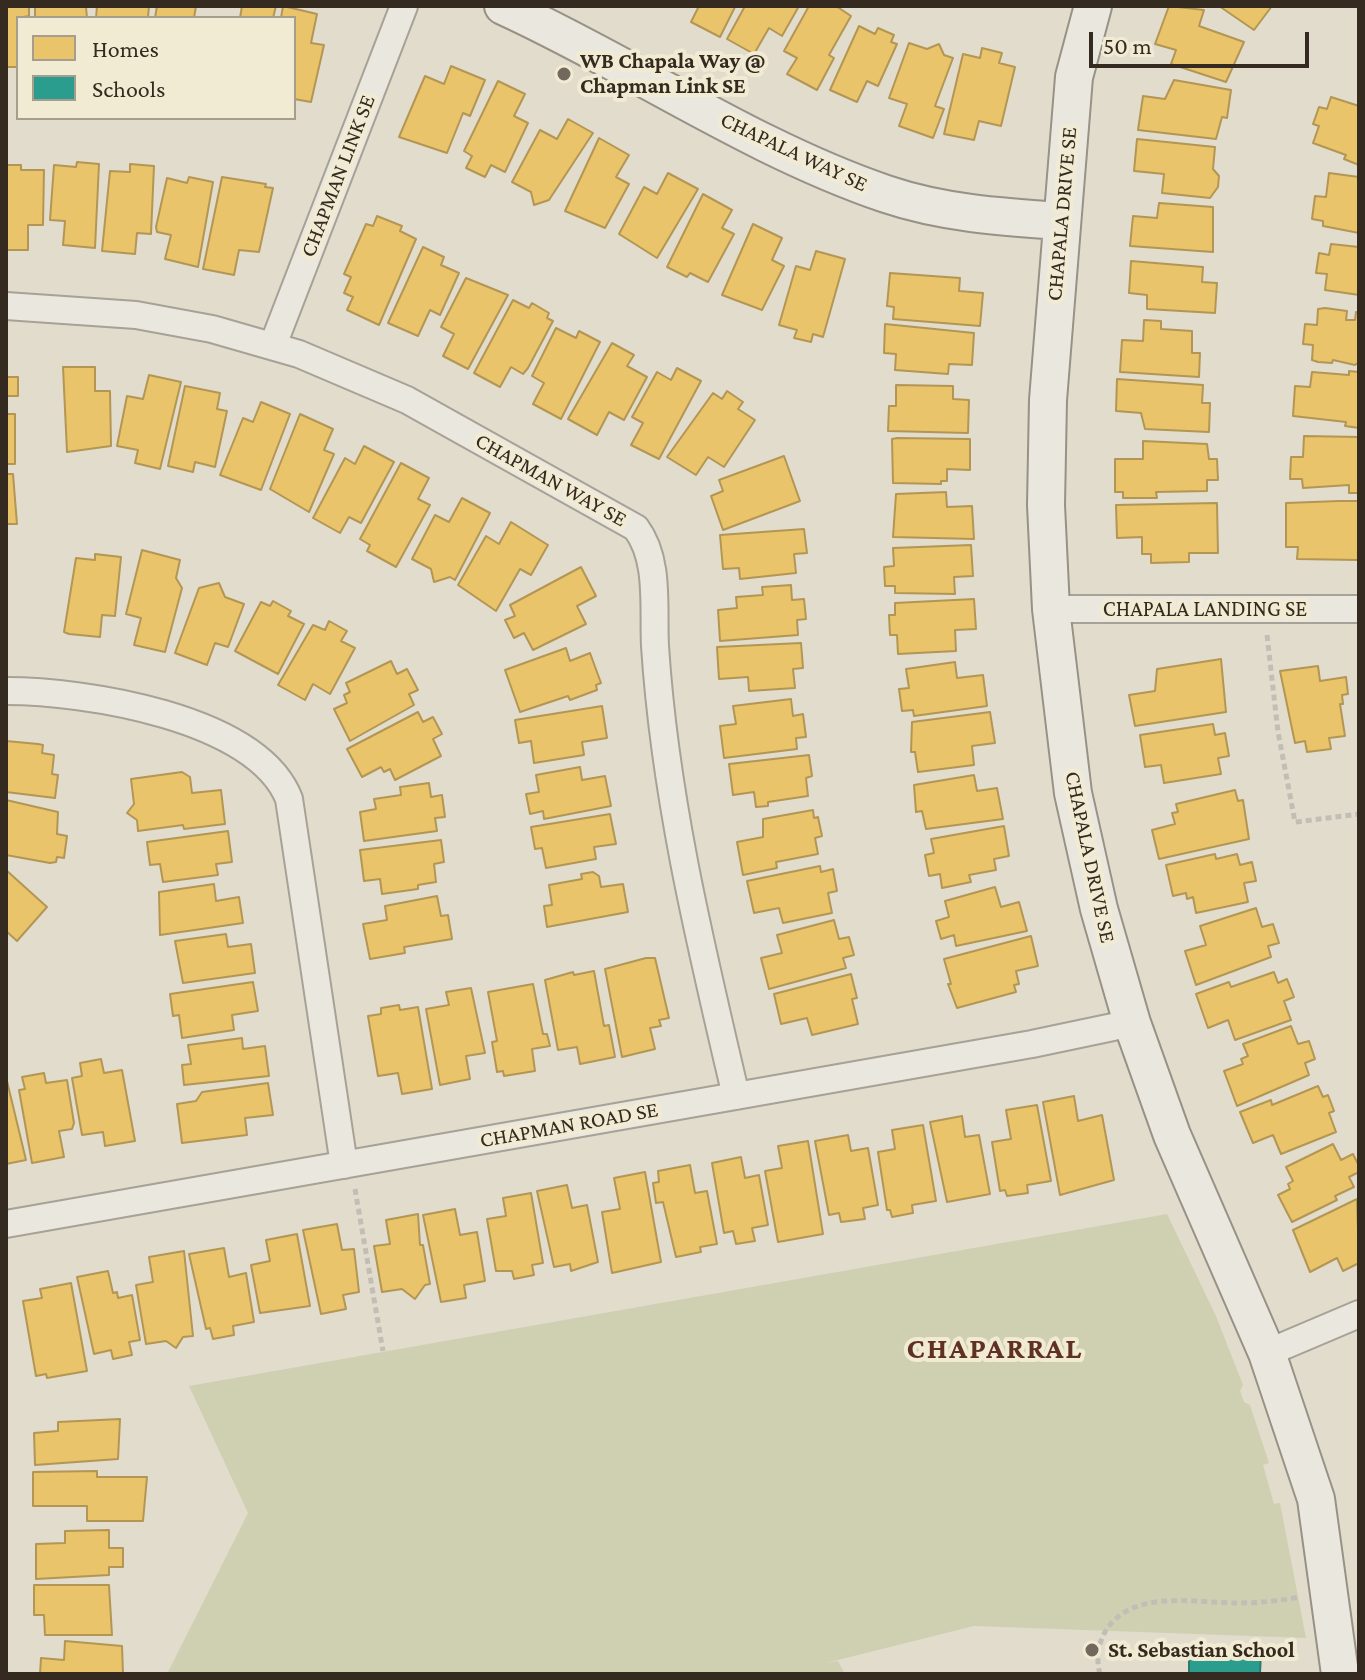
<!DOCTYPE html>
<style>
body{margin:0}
#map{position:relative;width:1365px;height:1680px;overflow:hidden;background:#e2dccd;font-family:"Crimson Pro",serif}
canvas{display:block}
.frame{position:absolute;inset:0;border:8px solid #352a1f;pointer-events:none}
.legend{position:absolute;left:16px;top:16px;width:280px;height:104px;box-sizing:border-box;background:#f2ebd4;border:2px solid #a69e8c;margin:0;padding:10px 14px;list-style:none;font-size:24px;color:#352a1f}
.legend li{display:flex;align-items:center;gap:16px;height:40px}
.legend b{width:40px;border:2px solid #a69e8c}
.scale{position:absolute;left:1089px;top:32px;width:220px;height:36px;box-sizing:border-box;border:4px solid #352a1f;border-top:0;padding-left:10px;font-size:24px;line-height:28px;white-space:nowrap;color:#352a1f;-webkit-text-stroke:6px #f2ebd4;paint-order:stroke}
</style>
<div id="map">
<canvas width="1365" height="1680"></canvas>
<div class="frame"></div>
<ul class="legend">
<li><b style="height:22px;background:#e9c46a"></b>Homes</li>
<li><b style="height:22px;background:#2a9d8f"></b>Schools</li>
</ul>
<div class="scale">50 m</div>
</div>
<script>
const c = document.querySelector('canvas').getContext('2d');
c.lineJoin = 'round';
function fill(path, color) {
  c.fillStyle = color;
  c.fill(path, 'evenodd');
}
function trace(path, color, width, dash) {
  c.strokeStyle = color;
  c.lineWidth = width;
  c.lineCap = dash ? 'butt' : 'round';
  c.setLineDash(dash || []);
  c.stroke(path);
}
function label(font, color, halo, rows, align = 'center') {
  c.font = font + ' "Crimson Pro",serif';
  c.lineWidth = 8;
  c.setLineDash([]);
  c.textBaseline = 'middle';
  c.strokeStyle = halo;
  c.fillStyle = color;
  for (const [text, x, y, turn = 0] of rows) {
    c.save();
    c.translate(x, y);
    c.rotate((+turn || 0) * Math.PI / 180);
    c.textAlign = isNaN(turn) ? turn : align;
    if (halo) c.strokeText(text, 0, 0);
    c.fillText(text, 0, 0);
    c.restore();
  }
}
const green = new Path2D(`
 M1167 1214 1216 1316 1243 1385 1240 1391 1244 1402 1250 1405 1269 1463 1263 1465 1274 1504 1280 1503 1306 1638 974 1626 826 1663 838 1661 845 1674H167L248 1513 189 1386Z`);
const homes = new Path2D(`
 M6 6H29V16L18 18V67H6Z
 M35 6 86 7 87 18H35Z
 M97 6H149L148 17 96 18Z
 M157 6H196L194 18H155Z
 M242 6H276L273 18H240Z
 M283 6 317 14 311 43 324 45 311 102 294 99V18H281Z
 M699 6 735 7 720 37 691 22Z
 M745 6H799L782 36 769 28 754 54 727 39Z
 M809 6H836L851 16 829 55 834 58 817 90 787 74 797 58 784 51Z
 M1169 6 1204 10 1199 26 1244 42 1226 82 1171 64 1176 50 1155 44Z
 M1219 6H1272L1254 30Z
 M859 26 875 34 878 28 894 35 891 42 897 44 878 86 867 81 857 102 830 90Z
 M909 43 927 49 939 44 944 55 953 58 935 106 944 109 933 138 899 126 907 104 889 98Z
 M982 48 1002 53 999 63 1015 67 1001 126 979 121 974 140 944 134 963 54 980 58Z
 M451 66 485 80 470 116 463 113 447 153 399 137 425 76 444 84Z
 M1174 80 1231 90 1227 118 1222 117 1216 139 1138 130 1143 96 1165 99Z
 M498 81 525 94 514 116 528 123 505 172 491 165 485 177 466 168 472 156 464 151Z
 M1331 97 1359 106V165L1344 159 1346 155 1313 143 1319 126 1313 124 1319 107 1327 109Z
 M568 119 593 133 549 200 534 205 531 192 512 182 540 130 557 139Z
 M599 138 629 155 616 177 629 184 605 228 565 211Z
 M1137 139 1215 147 1213 169 1219 176 1218 187 1210 198 1162 193 1164 174 1134 171Z
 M77 162 99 164 95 248 63 245 65 221 50 220 54 165 76 167Z
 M130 164 154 166 151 234 137 233 135 254 102 251 110 171 130 172Z
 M6 165H21V170H44L43 225H28V250H6Z
 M668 173 698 189 657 258 619 234 644 187 657 194Z
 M1329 173 1359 177V233L1323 226V221L1312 219 1315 196 1326 197Z
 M189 177 213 182 198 267 165 259 171 235 157 232 156 227 167 178 187 183Z
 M222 177 266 184 265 187 273 188 259 252 239 250 234 275 203 269Z
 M703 194 732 210 722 228 734 234 708 282 690 273 687 277 667 267Z
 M1159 203 1213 207V252L1130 246 1133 216 1157 218Z
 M377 216 402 226 400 231 416 239 379 325 347 310 353 297 344 293 351 277 344 274 366 224 373 226Z
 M753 224 782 238 772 260 784 266 762 310 722 295Z
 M1331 244 1359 247V295L1325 290 1327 274 1316 273 1319 253 1329 255Z
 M423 247 444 257 441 265 459 273 440 315 430 310 418 336 388 323Z
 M816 251 845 259 823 337 813 334 811 342 794 338 797 330 779 325 796 266 810 270Z
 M1131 261 1203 267 1202 282 1217 283 1215 313 1147 309V295L1129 293Z
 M890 273 960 278 959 291 983 293 980 326 893 319 894 307 887 306Z
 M466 278 508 295 468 369 443 356 454 334 441 327Z
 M513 300 529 308 532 303 549 313 547 318 553 321 528 368 523 374 511 367 500 387 474 373Z
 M1325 308 1347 311 1346 320H1355L1356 312H1359V362L1355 365 1333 360 1332 363 1318 362 1312 360 1313 345 1303 344 1305 324 1317 325 1318 309Z
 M1144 320 1161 321V329L1192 331V353H1200L1199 377 1120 372 1122 340 1143 341Z
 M885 324 974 333 972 365 949 364 948 374 895 370 896 354 884 353Z
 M556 328 576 338 579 331 600 342 561 419 533 404 544 383 532 376Z
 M612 343 634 355 627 366 647 377 624 420 609 412 597 435 568 419Z
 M6 352 7 377H18V396H7V408Z
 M63 367H95V391H110L111 446 67 452Z
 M677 368 701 381 659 459 631 445 643 423 632 417 657 372 671 380Z
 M1349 371 1359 372V428L1345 426 1346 422 1293 416 1295 386 1310 387 1312 372 1349 375Z
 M149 375 181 382 160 469 135 463 138 450 117 446 127 396 143 399Z
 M1117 379 1203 385 1202 403H1210L1209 432 1145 429 1141 413 1116 411Z
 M896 385 953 386V399L969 400 968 433 888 431 889 406H896Z
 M185 386 220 393 217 409 227 411 215 467 195 462 193 472 168 466Z
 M727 391 743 402 738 409 755 420 724 467 708 457 696 475 667 457 713 393 722 399Z
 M261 402 290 414 261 490 220 475 243 418 253 422Z
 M6 414H15V464H6Z
 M300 414 333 429 324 450 334 454 309 512 270 489Z
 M1304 436 1359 437V493H1349V485L1303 488 1302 479H1290L1291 457H1303Z
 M897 438 970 439V470L947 469V481H941V484L893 483 892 439Z
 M1143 441 1207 444 1209 459H1217L1218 480H1207V491L1156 492 1157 498H1123V492H1115V459H1143Z
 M364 446 394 462 361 523 349 517 340 533 313 518 345 458 355 464Z
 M784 456 800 501 723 530 711 496 723 491 719 480Z
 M401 463 429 478 418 499 430 505 396 567 367 551 370 545 360 539Z
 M6 474H13L17 524H6Z
 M946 492 947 507 972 506 974 539 893 537 896 494Z
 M462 498 490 513 455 580 450 577 434 582 431 569 412 559 435 515 449 522Z
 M1339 501H1359L1358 560 1297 559 1298 547H1286V503Z
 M1217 503 1218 553H1189V562L1151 563V554H1142V537L1117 538 1116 505Z
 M511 522 548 545 531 575 520 569 496 611 458 585 486 536 499 544Z
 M804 529 807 553 794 554 796 573 740 579 739 568 723 569 720 535Z
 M971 545 973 576 954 577 955 594 895 593V586H885L884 567 894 566 893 548Z
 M142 550 180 560 176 578 182 588 165 652 134 645 141 618 126 614Z
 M95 554 121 557 115 616 102 615 100 637 69 634 64 632 76 558 95 560Z
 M581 567 596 596 577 606 586 624 533 650 524 633 514 638 505 620 515 616 510 605Z
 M219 583 225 597 244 604 228 647 215 643 207 665 175 653 199 588Z
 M791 585 792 600 804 599 806 619 797 620 798 635 720 641 718 610 737 608 736 597 763 595 762 587Z
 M974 599 976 629 955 630 956 651 898 654 897 635H890L889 615H895V603Z
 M273 601 291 611 288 616 304 624 278 674 235 651 261 602 270 606Z
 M329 621 347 631 341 641 355 648 330 694 313 684 305 700 278 685 313 625 325 630Z
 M801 643 803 668 793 669 795 688 749 691 748 677 719 679 717 647Z
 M566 648 570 661 590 653 601 683 596 685 597 690 570 700 568 696 520 712 505 670Z
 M1221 659 1226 712 1135 726 1129 695 1155 691 1157 669Z
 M391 661 397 674 407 669 418 690 409 694 414 705 350 741 334 709 347 703 344 695 350 692 346 683Z
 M955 662 957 678 983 675 987 706 914 716 913 710 902 711 899 689 909 688 906 669Z
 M1318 666 1320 681 1346 677 1348 694 1342 695 1343 704H1340L1345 736 1329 738 1331 749 1307 752 1305 741 1295 743 1280 671Z
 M791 699 793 716 803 714 806 737 796 738 797 749 724 758 720 726 736 724 733 706Z
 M602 706 607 738 582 742 584 755 534 763 531 741 519 743 515 720Z
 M418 712 423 722 433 717 442 734 433 739 441 756 395 780 390 769 384 772 381 767 362 777 347 749Z
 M990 712 995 743 972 746 974 765 918 772 915 752H911L912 722Z
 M1213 724 1215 735 1225 733 1229 756 1218 758 1221 774 1164 783 1161 765 1145 767 1140 735Z
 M6 741 38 744 43 745 42 753 54 755 52 774 58 775 55 798 6 792Z
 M809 755 812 776 806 778 808 796 768 802V806L756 807 754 792 733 795 729 764Z
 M580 767 582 780 605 776 611 806 544 819 543 811 530 814 526 794 539 792 536 775Z
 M182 772 190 777 192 793 221 790 225 824 184 829 183 825 138 831 137 820 127 813 134 804 131 779Z
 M974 775 977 791 997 788 1003 819 926 829 922 811 916 812 914 785Z
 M429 783 431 797 442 795 445 817 435 818 437 831 364 841 360 812 376 809 374 799 401 795 400 787Z
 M1235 790 1238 801 1243 800 1249 839 1159 859 1152 830 1175 824 1172 813 1178 812 1176 804Z
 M6 800 58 812 57 834 67 836 64 858 57 857 56 862 50 863 6 855Z
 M813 810 814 818 818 817 822 836 815 838 818 854 776 862 777 868 743 875 737 842 763 837V819Z
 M610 814 616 844 594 847 596 859 546 868 542 848 535 849 531 827Z
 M1004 826 1009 856 994 859 996 870 969 875 971 882 942 888 940 874 929 876 925 855 934 853 931 839Z
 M228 831 232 862 216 864 218 875 163 882 160 864 150 865 147 842Z
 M441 840 444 862 434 864 436 882 418 885V889L382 894 380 879 364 881 360 850Z
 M1215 854 1216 859 1237 854 1240 865 1252 862 1256 881 1244 883 1248 902 1196 913 1193 897 1187 899 1186 893 1173 896 1166 865Z
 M820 866 821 872 833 869 837 891 828 893 832 913 783 923 779 908 754 913 747 881Z
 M6 870 47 907 17 941 6 931Z
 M593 872 599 876 601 887 623 884 628 912 547 927 544 906 552 905 549 885 582 879 581 874Z
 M214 884 216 901 239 897 243 923 160 935 159 892Z
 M995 887 1001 907 1019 902 1027 931 956 946 954 935 941 939 936 921 949 917 945 901Z
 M437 896 441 916 448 915 452 939 404 947 405 953 370 959 363 924 387 920 385 906Z
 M1256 908 1262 927 1273 924 1279 943 1268 946 1271 957 1196 985 1185 951 1206 945 1200 926Z
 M834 920 839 939 849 937 854 955 843 958 846 968 769 989 761 958 782 953 777 935Z
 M226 934 228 947 251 944 255 973 183 983 175 941Z
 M1031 936 1038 966 1016 971 1019 984 1014 985 1016 992 957 1008 948 984H951L944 959Z
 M646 958H655L669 1018 659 1020 661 1026 650 1028 655 1049 622 1057 605 969Z
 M594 971 604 1026 609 1025 615 1057 580 1064 577 1047 558 1050 545 980 573 972 574 975Z
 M1274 972 1278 983 1287 979 1294 997 1284 1001 1291 1020 1235 1040 1228 1020 1208 1028 1196 994 1229 982 1231 987Z
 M851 974 857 998 852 999 858 1024 812 1035 807 1018 781 1024 774 994Z
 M253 982 258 1011 232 1015 234 1030 182 1038 179 1015 173 1016 170 994Z
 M533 984 543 1034H547L550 1046 532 1049 535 1071 504 1076 503 1071 497 1072 492 1042 497 1041 488 992Z
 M471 988 485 1053 466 1056 470 1079 440 1085 426 1009 449 1005 446 992Z
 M399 1005 400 1010 418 1007 432 1089 402 1094 398 1073 378 1076 368 1016 381 1014V1008Z
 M1291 1026 1298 1044 1309 1041 1315 1059 1305 1063 1309 1075 1237 1106 1224 1071 1243 1064 1241 1059 1248 1056 1243 1044Z
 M242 1038 243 1049 265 1046 269 1076 184 1085 182 1065 191 1064 188 1045Z
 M101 1059 104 1073 122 1070 135 1141 105 1146 103 1132 82 1135 72 1078 82 1076 80 1063Z
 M44 1073 46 1083 67 1080 74 1123 72 1129 59 1131 64 1157 32 1163 19 1090 25 1089 22 1077Z
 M6 1077 26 1160 6 1164Z
 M268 1083 273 1115 245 1118 247 1135 182 1143 177 1104 196 1101 202 1092Z
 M1318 1086 1323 1097 1328 1095 1334 1111 1329 1113 1336 1132 1281 1154 1273 1135 1253 1143 1240 1112 1271 1100 1272 1105Z
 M1074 1096 1078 1121 1102 1115 1114 1180 1060 1195 1043 1102Z
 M1037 1105 1051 1181 1027 1185 1028 1193 1007 1196 1005 1190 1000 1191 992 1142 1011 1139 1006 1110Z
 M962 1116 965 1137 979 1135 990 1194 947 1202 930 1122Z
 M923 1125 936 1201 912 1205 913 1213 892 1217 890 1210H887L878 1152 895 1149 892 1130Z
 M848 1135 851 1151 868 1148 878 1205 863 1208 865 1219 841 1222 839 1213 829 1215 815 1141Z
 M808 1141 823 1234 778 1242 765 1171 782 1168 778 1146Z
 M1333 1144 1341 1160 1353 1154 1359 1166V1172L1349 1177 1354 1187 1335 1196 1337 1200 1292 1222 1278 1195 1290 1189 1288 1184 1293 1181 1286 1167Z
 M741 1157 745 1178 759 1175 768 1225 752 1228 755 1241 736 1244 733 1231 724 1233 712 1163Z
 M690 1165 695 1193 707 1191 717 1244 700 1247 701 1252 676 1257 663 1202 656 1203 653 1183 659 1182 658 1171Z
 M645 1172 661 1262 612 1273 602 1212 620 1209 614 1178Z
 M567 1185 572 1208 587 1205 598 1262 571 1271 570 1264 554 1267 537 1191Z
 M531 1193 543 1263 532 1265 534 1275 514 1279 512 1271H496L487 1219 506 1216 503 1198Z
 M1357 1199 1359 1263 1343 1271 1337 1258 1310 1272 1293 1230Z
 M455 1209 460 1235 477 1232 485 1281 464 1285 466 1298 441 1302 423 1215Z
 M418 1214 420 1245H423L430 1284 425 1285 415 1299 402 1289 382 1292 374 1246 390 1244 386 1220Z
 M337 1224 342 1250 354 1249 359 1292 343 1295 346 1309 321 1314 303 1230Z
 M297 1234 310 1306 260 1313 251 1265 270 1261 266 1240Z
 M224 1248 229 1277 246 1273 254 1322 233 1326 234 1335 213 1339 210 1328 206 1329 189 1254Z
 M184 1251 193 1336 183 1337 176 1348 166 1341 146 1344 136 1285 153 1282 149 1257Z
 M108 1271 113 1293 117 1292 118 1298 132 1295 140 1340 129 1342 132 1355 113 1359 111 1350 94 1354 77 1277Z
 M71 1283 87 1371 47 1378 46 1374 36 1376 23 1301 42 1298 40 1289Z
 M120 1419 118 1459 35 1465 34 1433 58 1431V1422Z
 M97 1471V1477H147L143 1521H87V1506H33V1472Z
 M109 1530V1548H123V1567H109V1575L36 1579V1544L65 1543V1531Z
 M34 1585H109L112 1635H45L44 1615H34Z
 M65 1641 122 1646 123 1674H40L41 1658 64 1660Z`);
const schools = new Path2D(`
 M1189 1651 1261 1652 1260 1674H1189Z`);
const path = new Path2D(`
 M1267 635 1278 732 1295 822 1359 814
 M355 1189 383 1351
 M1100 1674C1096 1661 1098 1644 1105 1632 1131 1588 1194 1603 1237 1603 1258 1603 1279 1601 1299 1597`);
const street = new Path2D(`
 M6 306 136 315 212 329 299 354 407 400 636 528C660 560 653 607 655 646 665 799 701 947 736 1096
 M273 345 404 6
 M1051 609H1359
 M6 691C84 691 257 717 289 799L344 1165
 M6 1224 1032 1044 1132 1023
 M1267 1353 1359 1314`);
const secondary = new Path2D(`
 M503 6C632 65 751 148 886 194 942 213 1001 217 1060 221
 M1093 6 1074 77 1048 400 1046 505 1051 609 1073 793 1099 909 1132 1023 1172 1135 1267 1353 1316 1499 1340 1674`);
const markers = [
 [564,74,8,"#72685c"],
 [1092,1650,8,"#72685c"]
];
const poiNames = [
 ["WB Chapala Way @",580,61],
 ["Chapman Link SE",580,86],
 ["St. Sebastian School",1108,1650]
];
const streetNames = [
 ["CHAPALA WAY SE",794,152,25],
 ["CHAPMAN LINK SE",338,176,-69],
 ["CHAPALA DRIVE SE",1062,214,-85],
 ["CHAPMAN WAY SE",551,480,29],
 ["CHAPALA LANDING SE",1205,609],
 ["CHAPALA DRIVE SE",1090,857,78],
 ["CHAPMAN ROAD SE",569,1125,-10]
];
const districtNames = [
 ["CHAPARRAL",995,1349]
];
fill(green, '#cfd0b1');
fill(homes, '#e9c46a');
trace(homes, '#b39654', 2);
fill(schools, '#2a9d8f');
trace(schools, '#2d7a6d', 2);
trace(street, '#a7a196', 30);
trace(secondary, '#979186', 40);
trace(path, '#c3beb5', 5, [6, 4]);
trace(street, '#eae7de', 26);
trace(secondary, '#eae7de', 36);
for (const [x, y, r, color] of markers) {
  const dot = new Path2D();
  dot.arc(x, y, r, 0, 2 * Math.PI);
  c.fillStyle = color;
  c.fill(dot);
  trace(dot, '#f2ebd4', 3);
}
label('bold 22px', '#352a1f', '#f2ebd4', poiNames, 'left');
label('22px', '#352a1f', '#f2ebd4', streetNames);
c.letterSpacing = '2px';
label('bold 30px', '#5e3122', '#f2ebd4', districtNames);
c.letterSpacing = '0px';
</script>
